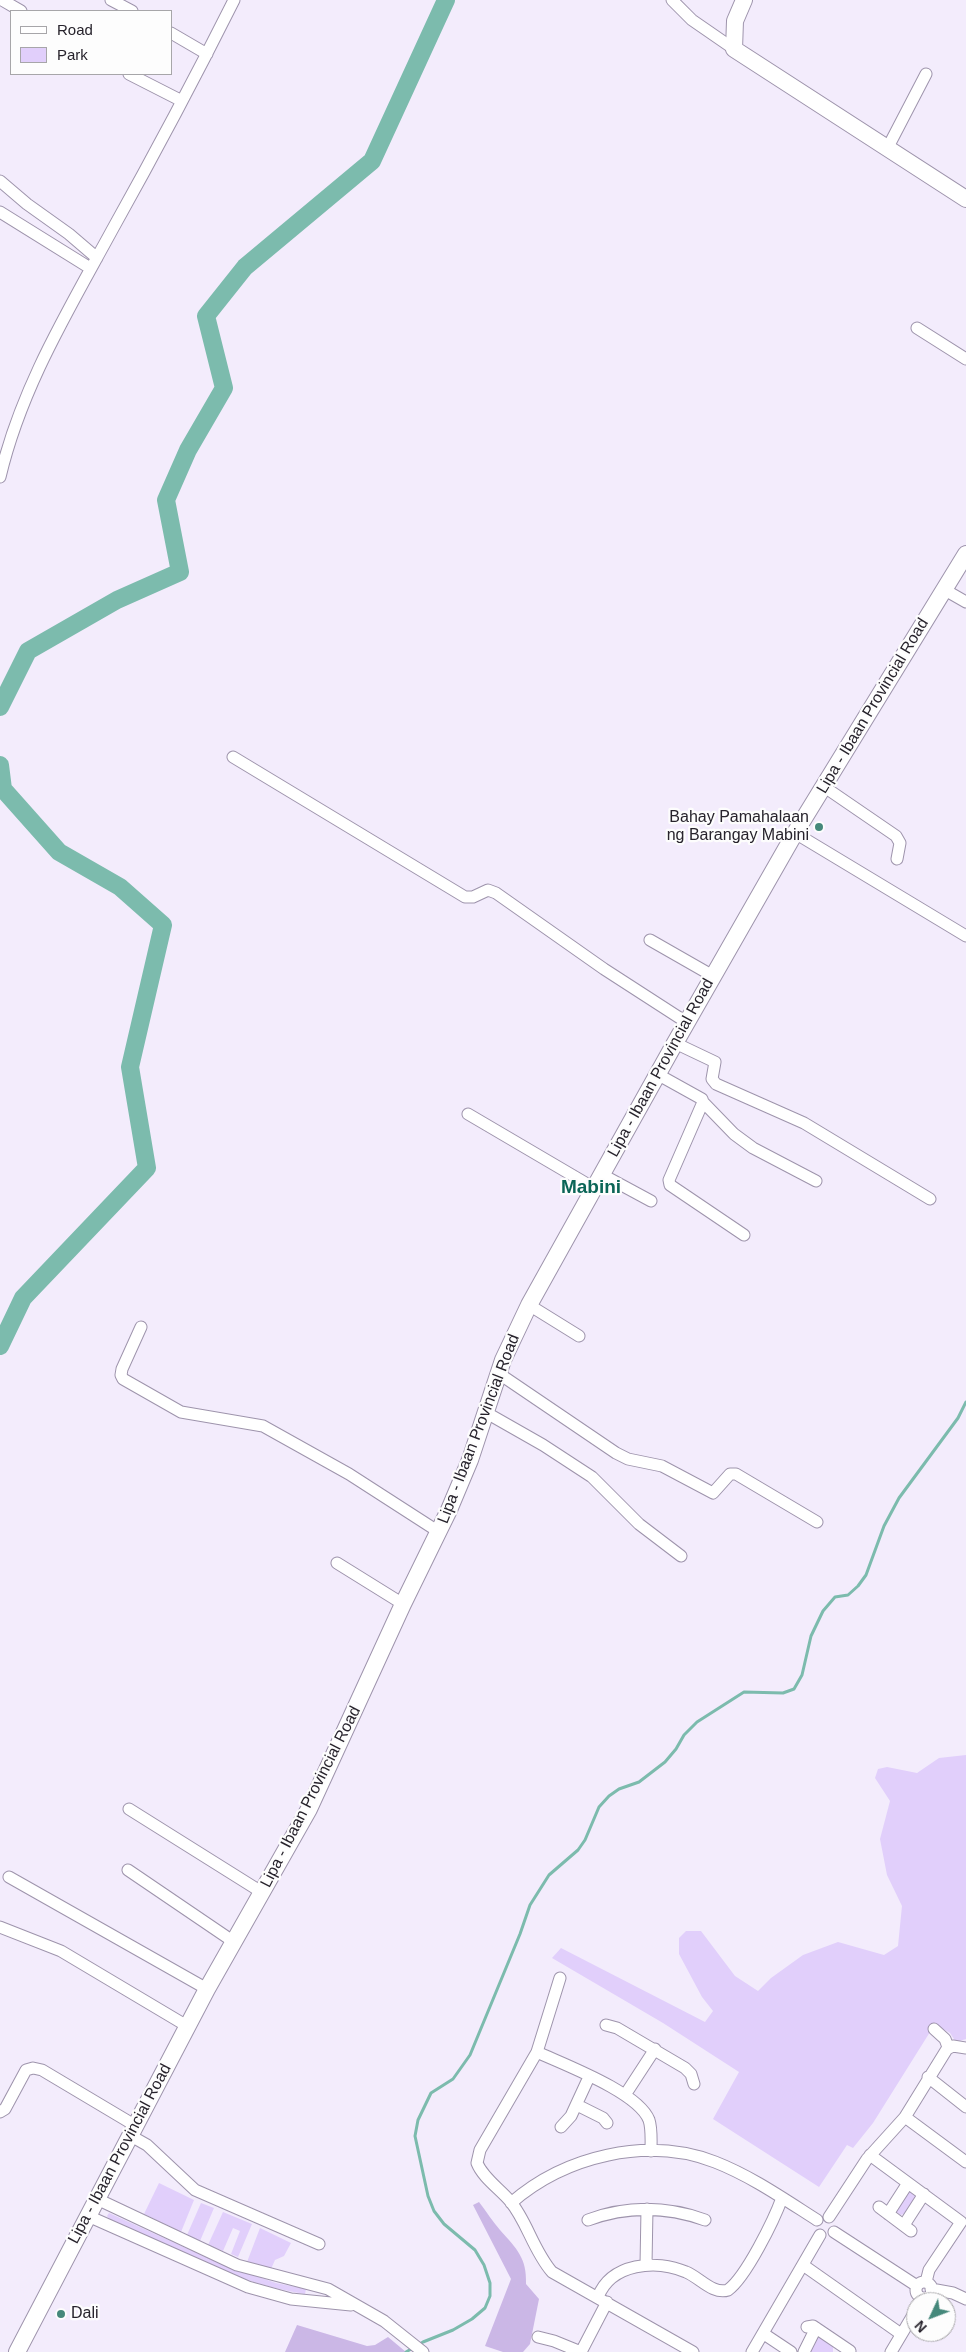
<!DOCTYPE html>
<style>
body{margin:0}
#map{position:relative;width:966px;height:2352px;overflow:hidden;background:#f3ecfc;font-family:Arial,sans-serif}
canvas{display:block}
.legend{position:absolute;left:10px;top:10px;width:162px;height:65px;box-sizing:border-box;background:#fdfdfd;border:1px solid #a7a6a9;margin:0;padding:6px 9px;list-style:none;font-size:15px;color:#27232c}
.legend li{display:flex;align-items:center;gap:10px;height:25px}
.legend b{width:25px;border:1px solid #a7a6a9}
.north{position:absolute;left:906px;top:2292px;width:50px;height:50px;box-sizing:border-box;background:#fdfdfd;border:1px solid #a7a6a9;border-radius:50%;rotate:227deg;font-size:14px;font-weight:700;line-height:20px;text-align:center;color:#27232c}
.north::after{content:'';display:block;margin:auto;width:18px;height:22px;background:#45887b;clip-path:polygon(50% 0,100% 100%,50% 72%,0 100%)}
</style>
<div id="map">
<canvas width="966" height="2352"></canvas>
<ul class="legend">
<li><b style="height:6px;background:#fff"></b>Road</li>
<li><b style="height:14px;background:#e1cffb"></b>Park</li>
</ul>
<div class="north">N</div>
</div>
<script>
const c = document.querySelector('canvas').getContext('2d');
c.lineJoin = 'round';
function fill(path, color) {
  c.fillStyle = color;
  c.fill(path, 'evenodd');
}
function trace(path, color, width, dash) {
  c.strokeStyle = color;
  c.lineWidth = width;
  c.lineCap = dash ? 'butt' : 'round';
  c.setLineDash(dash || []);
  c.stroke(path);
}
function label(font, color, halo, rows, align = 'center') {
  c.font = font + ' Arial,sans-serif';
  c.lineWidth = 4.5;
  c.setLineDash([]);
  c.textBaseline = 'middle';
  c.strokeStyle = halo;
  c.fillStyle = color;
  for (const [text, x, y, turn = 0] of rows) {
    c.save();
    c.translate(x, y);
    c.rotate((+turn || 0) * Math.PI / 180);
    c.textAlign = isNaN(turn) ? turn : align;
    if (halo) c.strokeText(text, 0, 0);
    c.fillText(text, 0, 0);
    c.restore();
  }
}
const green = new Path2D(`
 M966 1755V2039L956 2042 950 2033 935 2024 873 2123 853 2148 847 2145 819 2187 713 2119 739 2072 663 2023 552 1958 561 1948 705 2022 713 2011 702 1997 679 1954V1938L686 1931H701L735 1976 758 1991 771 1978 803 1955 838 1942 884 1955 898 1946 902 1906 887 1875 880 1839 890 1801 875 1778 878 1769 887 1767 917 1773 939 1758Z
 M159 2183 194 2200 181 2232 144 2214Z
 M909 2190 916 2195V2197L904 2214 900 2215 895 2210Z
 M201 2203 214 2208 200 2241 187 2235Z
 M223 2212 252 2224 238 2257 231 2254 240 2231 233 2228 223 2251 208 2245Z
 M109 2213 221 2264 276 2283 306 2289 305 2294C237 2284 173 2248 110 2220L107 2216Z
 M260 2228 291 2243 284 2256 275 2260 271 2269 247 2262Z
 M819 2336 833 2345V2352H809Z`);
const forest = new Path2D(`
 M479 2202C486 2211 493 2222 500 2230 517 2249 527 2258 526 2284L539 2299 530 2344 523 2352H503L485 2346 511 2279 473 2205Z
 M297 2325 367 2346 375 2345 388 2337 406 2352H285Z`);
const stream = new Path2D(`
 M406 2352 423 2342 453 2330 472 2319 485 2308 490 2296V2283L484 2265 475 2250 444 2224 434 2211 428 2196 415 2136 418 2120 431 2093 453 2079 470 2055 520 1934 530 1905 549 1875 578 1850 585 1840 599 1807 609 1796 619 1789 639 1782 665 1762 676 1749 684 1735 697 1722 744 1692 783 1693 794 1689 802 1675 811 1636 823 1611 835 1597 848 1595 858 1586 866 1575 884 1526 899 1498 958 1418 966 1402`);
const river = new Path2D(`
 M0 707 28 651 117 600 180 572 166 500 188 450 224 388 206 316 245 267 372 161 446 0
 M0 765 3 789 59 852 120 887 163 925 130 1067 147 1168 23 1298 0 1346`);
const street = new Path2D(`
 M2 0 21 11
 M111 0 132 11
 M672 0 692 20 734 49
 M171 33 207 54
 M129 74 182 101
 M887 149 926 74
 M0 181 27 204 69 234 97 258
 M0 212 90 268
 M917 328 966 359
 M0 477C21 388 68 311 111 232 154 155 195 78 234 0
 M945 590 966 602
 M233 757 465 897H473L488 890 496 893 604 969 686 1022
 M823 786 896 836 900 843 897 859
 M795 833 966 936
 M650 940 713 976
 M675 1043 715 1062 712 1079 716 1084 804 1123 930 1199
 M657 1074 702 1099 703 1102 669 1180 670 1185 744 1235
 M703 1102 734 1134 753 1148 816 1181
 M468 1114 594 1188
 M601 1174 651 1201
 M529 1305 579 1336
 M141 1327 122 1369 121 1375 123 1379 181 1412 263 1426 349 1474 439 1532
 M498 1373 616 1453 628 1459 662 1466 713 1493 730 1474H736L817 1522
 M485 1412 543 1445 592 1477 639 1524 681 1556
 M337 1563 403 1604
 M129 1809 263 1893
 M128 1870 234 1942
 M9 1877 207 1989
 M0 1927 61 1951 187 2026
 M560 1978 537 2052 480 2150 477 2163C483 2178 500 2189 510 2201 527 2221 533 2250 552 2272L693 2352
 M606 2025 617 2028 685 2068 691 2074 694 2084
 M934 2029 945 2039 948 2047
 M537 2052C565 2065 638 2092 649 2120 652 2129 651 2141 651 2151
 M928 2077 966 2107
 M625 2095 655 2049
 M577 2105 603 2118 607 2123
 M0 2112 5 2109 26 2070 33 2068 42 2070 136 2126
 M905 2117 947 2049 953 2046 966 2048
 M561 2127 571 2116 589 2077
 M131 2136 147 2145 195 2190 319 2244
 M870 2155 961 2222 929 2270 926 2282
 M97 2199 237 2265 328 2289 384 2321 423 2352
 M511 2203C565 2156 647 2136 715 2162 751 2176 784 2199 817 2220
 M879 2207 911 2231
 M888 2214 908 2183
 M88 2216 248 2287 291 2299 351 2305
 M829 2217 867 2159 905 2117 966 2162
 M588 2220C626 2206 666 2206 705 2220
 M904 2225 924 2194
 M834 2232 917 2286
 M646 2265 647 2209
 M803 2265 901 2334
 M916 2290a8 8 0 1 1 16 0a8 8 0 1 1-16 0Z
 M931 2289 953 2293 966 2299
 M598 2297C611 2263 656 2259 686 2272 699 2277 713 2295 728 2290 746 2277 774 2220 782 2198
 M807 2327 813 2326 850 2351
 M764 2334 791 2352
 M538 2337 554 2341 581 2352
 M581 2352 607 2302
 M752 2352 820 2235
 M804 2352 816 2328
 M891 2352 916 2310`);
const secondary = new Path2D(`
 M744 0 735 21 734 49 966 199
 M17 2352 207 1989 309 1809 403 1604 449 1510 470 1460 503 1360 529 1305 675 1043 795 833 966 554`);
const markers = [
 [819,827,5,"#45887b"],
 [61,2314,5,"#45887b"]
];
const streetNames = [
 ["Lipa - Ibaan Provincial Road",873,706,-59],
 ["Lipa - Ibaan Provincial Road",661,1068,-61],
 ["Lipa - Ibaan Provincial Road",479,1429,-69],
 ["Lipa - Ibaan Provincial Road",311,1797,-63],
 ["Lipa - Ibaan Provincial Road",120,2154,-62]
];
const poiNames = [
 ["Bahay Pamahalaan",809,818],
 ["ng Barangay Mabini",809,836],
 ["Dali",71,2314,"left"]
];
const quarterNames = [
 ["Mabini",591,1188]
];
fill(green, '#e1cffb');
fill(forest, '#cbb7e6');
trace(stream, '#7cbbad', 3);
trace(river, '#7cbbad', 18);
trace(street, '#9e94ac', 13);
trace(secondary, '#9e94ac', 18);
trace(street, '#fff', 11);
trace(secondary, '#fff', 16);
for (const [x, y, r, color] of markers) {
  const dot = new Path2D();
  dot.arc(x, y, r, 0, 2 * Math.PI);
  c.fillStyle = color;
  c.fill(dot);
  trace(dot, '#fdfdfd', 2);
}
label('16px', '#27232c', '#fdfdfd', streetNames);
label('16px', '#27232c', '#fdfdfd', poiNames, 'right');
label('bold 19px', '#0b6557', '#fdfdfd', quarterNames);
</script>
